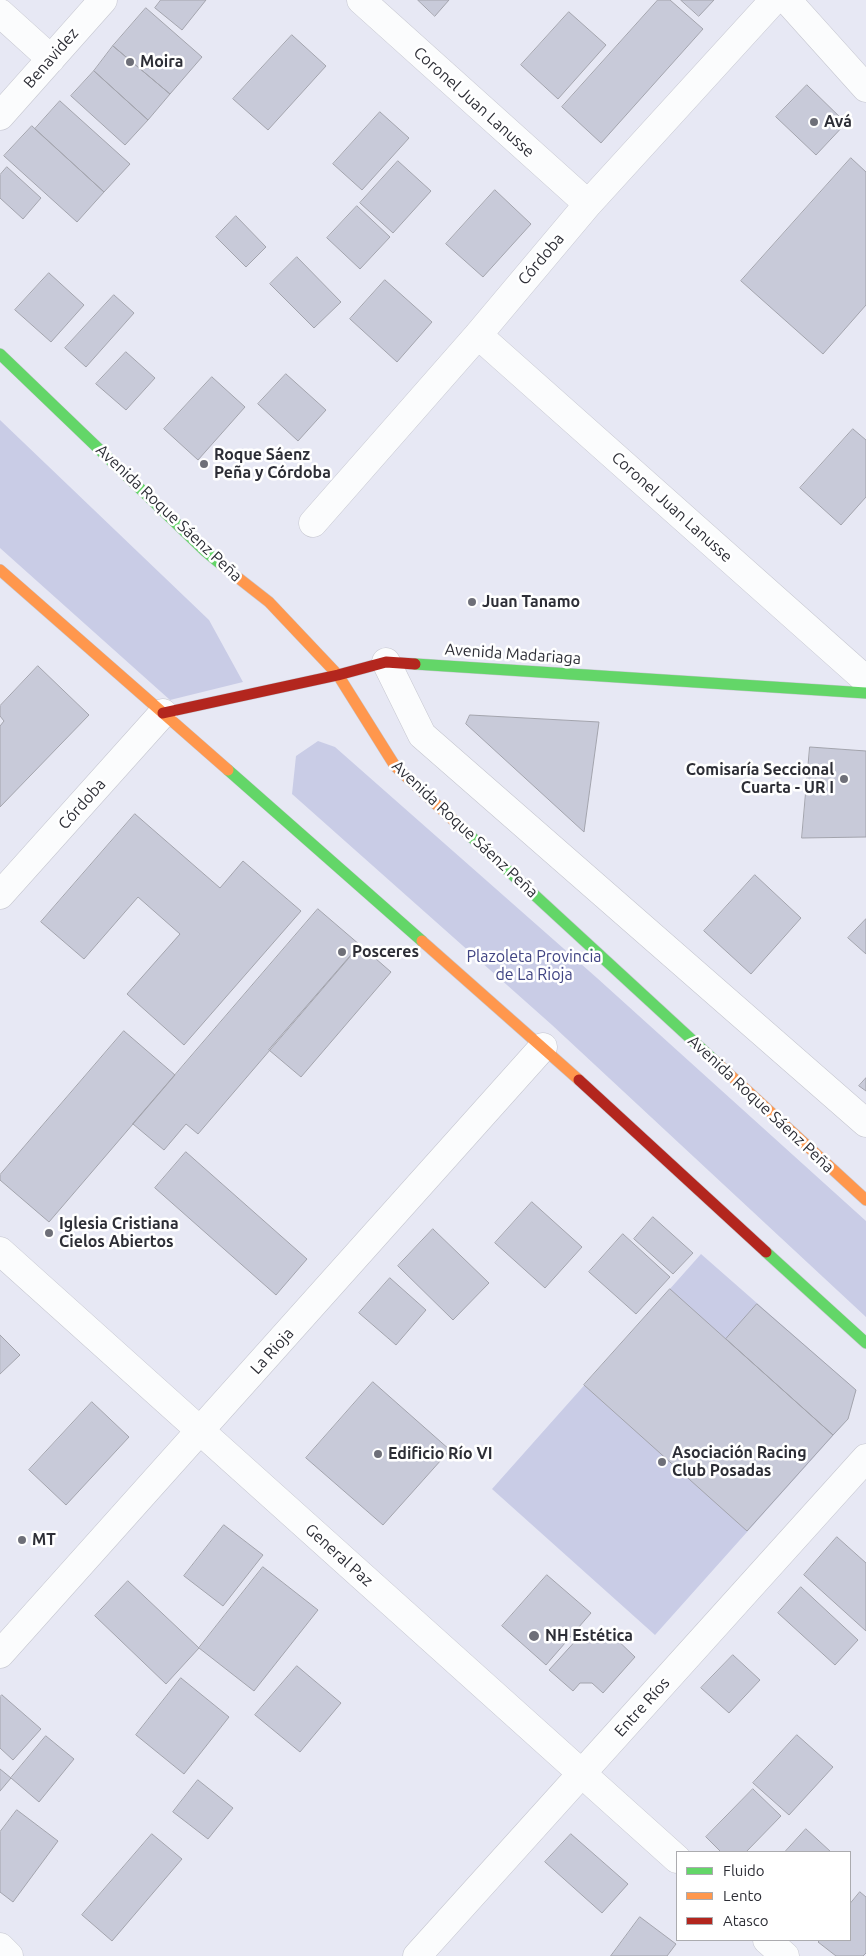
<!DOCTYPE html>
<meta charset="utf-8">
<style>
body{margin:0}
#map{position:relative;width:866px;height:1956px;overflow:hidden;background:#e7e8f4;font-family:Ubuntu,sans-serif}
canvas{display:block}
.legend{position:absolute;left:676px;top:1851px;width:175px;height:90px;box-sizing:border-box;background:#fff;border:1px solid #ababaf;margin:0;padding:6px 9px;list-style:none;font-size:15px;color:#2d2e36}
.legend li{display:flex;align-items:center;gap:10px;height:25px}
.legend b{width:25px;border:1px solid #ababaf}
</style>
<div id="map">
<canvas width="866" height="1956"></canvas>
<ul class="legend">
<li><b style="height:6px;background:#63d668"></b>Fluido</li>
<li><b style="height:6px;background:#ff974d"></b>Lento</li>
<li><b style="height:6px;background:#b3261e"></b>Atasco</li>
</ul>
</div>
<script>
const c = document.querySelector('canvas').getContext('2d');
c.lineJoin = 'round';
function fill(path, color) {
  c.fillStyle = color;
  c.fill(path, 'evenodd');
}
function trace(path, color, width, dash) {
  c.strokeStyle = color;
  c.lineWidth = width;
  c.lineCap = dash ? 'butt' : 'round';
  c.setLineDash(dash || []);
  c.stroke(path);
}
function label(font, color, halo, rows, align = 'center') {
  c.font = font + ' Ubuntu,sans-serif';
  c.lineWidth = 5;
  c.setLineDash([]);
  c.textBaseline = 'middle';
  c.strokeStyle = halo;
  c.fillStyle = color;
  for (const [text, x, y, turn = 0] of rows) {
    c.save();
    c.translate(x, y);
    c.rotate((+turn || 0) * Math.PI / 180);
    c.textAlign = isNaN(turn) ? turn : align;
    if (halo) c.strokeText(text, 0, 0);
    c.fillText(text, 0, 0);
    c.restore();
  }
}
const green = new Path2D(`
 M0 420 209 620 243 682 170 700 0 548Z
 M318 741 335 747 597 978 866 1221V1317L552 1025 292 794 296 756Z
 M701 1254 856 1390 848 1419 655 1635 492 1489Z`);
const building = new Path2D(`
 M161 0H206L182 30 155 8Z
 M418 0H449L435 16Z
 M658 0H670L703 29 601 143 562 107Z
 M681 0H714L699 16Z
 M146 8 202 57 170 94 113 46Z
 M569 12 606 45 558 99 521 65Z
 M292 35 326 66 268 130 233 99Z
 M113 46 170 94 148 120 94 71Z
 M94 71 148 120 125 145 71 96Z
 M807 85 846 123 816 155 776 117Z
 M60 101 130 164 104 192 35 129Z
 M380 112 409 138 362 190 333 164Z
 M32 126 104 192 77 222 4 156Z
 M851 158 866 172V305L823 354 741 281Z
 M398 161 431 191 393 233 360 203Z
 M7 167 41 198 23 219 0 198V175Z
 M495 190 531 224 483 277 446 244Z
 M357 206 390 237 360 269 327 238Z
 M236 216 266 247 246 267 216 237Z
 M297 257 341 302 314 328 270 284Z
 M49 273 84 305 51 342 15 310Z
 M385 280 432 322 397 362 350 319Z
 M114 295 134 313 86 367 65 348Z
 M126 352 155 378 126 410 96 384Z
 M286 374 326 410 298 441 258 404Z
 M212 377 245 407 198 460 164 429Z
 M853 429 866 440V497L841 525 800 488Z
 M38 666 89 715 0 807V726L4 721 0 716V706Z
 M470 715 599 722 584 832 466 724Z
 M810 747 866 751V837L802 838Z
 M135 814 220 888 243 861 301 911 184 1045 127 994 180 934 138 897 84 959 41 922Z
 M755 875 801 918 751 974 704 931Z
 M318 909 360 945 198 1134 186 1124 164 1150 133 1124Z
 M866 919V954L848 938Z
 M360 945 391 972 301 1077 269 1050Z
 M124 1031 175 1075 49 1222 0 1180V1175Z
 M866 1078V1091L859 1086Z
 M186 1152 307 1259 276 1295 155 1188Z
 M532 1202 582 1247 545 1288 495 1243Z
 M653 1217 693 1253 673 1274 634 1239Z
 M433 1229 489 1283 453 1320 398 1266Z
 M623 1234 670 1277 636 1314 589 1272Z
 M390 1278 426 1310 396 1345 359 1313Z
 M670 1289 833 1435 747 1531 584 1385Z
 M757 1304 856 1390 848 1419 833 1435 726 1339Z
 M0 1335 20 1355 0 1374Z
 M373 1382 450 1450 383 1525 306 1458Z
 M92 1402 129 1437 66 1505 29 1470Z
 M224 1525 263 1555 223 1606 184 1576Z
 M837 1537 866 1563V1631L804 1575Z
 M263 1567 318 1610 254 1691 199 1648Z
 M547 1575 591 1613 546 1665 502 1626Z
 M128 1581 199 1648 166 1684 95 1616Z
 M801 1587 858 1640 835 1665 778 1613Z
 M611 1634 635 1657 603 1693 592 1683H580L573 1691 549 1670 579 1637Z
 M733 1655 760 1680 729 1713 701 1688Z
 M297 1666 341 1703 300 1752 255 1715Z
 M181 1678 229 1717 184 1774 136 1735Z
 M2 1695 41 1729 13 1760 0 1748V1697Z
 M797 1735 833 1767 789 1815 753 1783Z
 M46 1736 74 1759 39 1802 11 1778Z
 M0 1769 11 1778 0 1791Z
 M198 1780 233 1808 208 1839 173 1812Z
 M753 1789 781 1816 746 1852H721L706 1837Z
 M17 1810 58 1841 13 1902 0 1892V1832Z
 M806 1829 831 1852H785Z
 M152 1834 182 1859 112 1941 82 1915Z
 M571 1834 628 1884 602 1913 545 1862Z
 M860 1892 866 1897V1953L863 1956H836L818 1942 820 1940H850V1904Z
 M640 1917 676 1944 667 1956H611Z`);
const street = new Path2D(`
 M361 0 588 204
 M787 0 866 88
 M0 13 51 59
 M0 116 103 0
 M478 335 866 680
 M313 523 478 335 588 204 774 0
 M386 662 422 735 866 1123
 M0 895 163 713
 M0 1251 677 1859
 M0 1654 543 1047
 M767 1940 785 1956
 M0 1947 9 1956
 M417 1956 866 1458`);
const fast = new Path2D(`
 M0 354 205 551 223 566
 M415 664 866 693
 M228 770 422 941
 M465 831 716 1062
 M766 1252 866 1343`);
const slow = new Path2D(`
 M223 566 269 602 338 675 395 766 465 831
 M0 570 228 770
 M422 941 579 1080
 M716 1062 866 1200`);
const jam = new Path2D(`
 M163 713 338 675 386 662 415 664
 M579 1080 766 1252`);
const markers = [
 [130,62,5,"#6e6f78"],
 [814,122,5,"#6e6f78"],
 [204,464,5,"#6e6f78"],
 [472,602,5,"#6e6f78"],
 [844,779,5,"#6e6f78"],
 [342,952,5,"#6e6f78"],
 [49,1233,5,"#6e6f78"],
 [378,1454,5,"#6e6f78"],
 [662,1462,5,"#6e6f78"],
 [22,1540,5,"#6e6f78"],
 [534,1636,6,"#6e6f78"]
];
const streetNames = [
 ["Benavidez",51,58,-49],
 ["Coronel Juan Lanusse",474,102,42],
 ["Córdoba",541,259,-50],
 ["Coronel Juan Lanusse",672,507,42],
 ["Avenida Roque Sáenz Peña",169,513,43],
 ["Avenida Madariaga",513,654,4],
 ["Córdoba",82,804,-48],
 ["Avenida Roque Sáenz Peña",465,829,43],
 ["Avenida Roque Sáenz Peña",761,1104,43],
 ["La Rioja",272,1351,-48],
 ["General Paz",339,1555,42],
 ["Entre Ríos",642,1707,-48]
];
const poiNames = [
 ["Moira",140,62],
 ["Avá",824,122],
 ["Roque Sáenz",214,455],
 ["Peña y Córdoba",214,473],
 ["Juan Tanamo",482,602],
 ["Comisaría Seccional",834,770,"right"],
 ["Cuarta - UR I",834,788,"right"],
 ["Posceres",352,952],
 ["Iglesia Cristiana",59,1224],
 ["Cielos Abiertos",59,1242],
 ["Asociación Racing",672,1453],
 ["Club Posadas",672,1471],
 ["Edificio Río VI",388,1454],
 ["MT",32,1540],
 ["NH Estética",545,1636]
];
const parkNames = [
 ["Plazoleta Provincia",534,957],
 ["de La Rioja",534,975]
];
fill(green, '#c9cce6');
fill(building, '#c8cad9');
trace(building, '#a3a4ad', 1);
trace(street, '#c5c6cf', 29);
trace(fast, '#c5c6cf', 12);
trace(slow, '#c5c6cf', 12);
trace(jam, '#c5c6cf', 12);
trace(street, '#fbfcfd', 28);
trace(fast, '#63d668', 11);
trace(slow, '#ff974d', 11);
trace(jam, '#b3261e', 11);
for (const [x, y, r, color] of markers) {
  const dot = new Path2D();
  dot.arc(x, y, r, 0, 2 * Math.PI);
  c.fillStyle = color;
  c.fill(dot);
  trace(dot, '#fff', 2);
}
label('16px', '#2d2e36', '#fff', streetNames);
label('bold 16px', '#2d2e36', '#fff', poiNames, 'left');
label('16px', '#404483', '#fff', parkNames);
</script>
